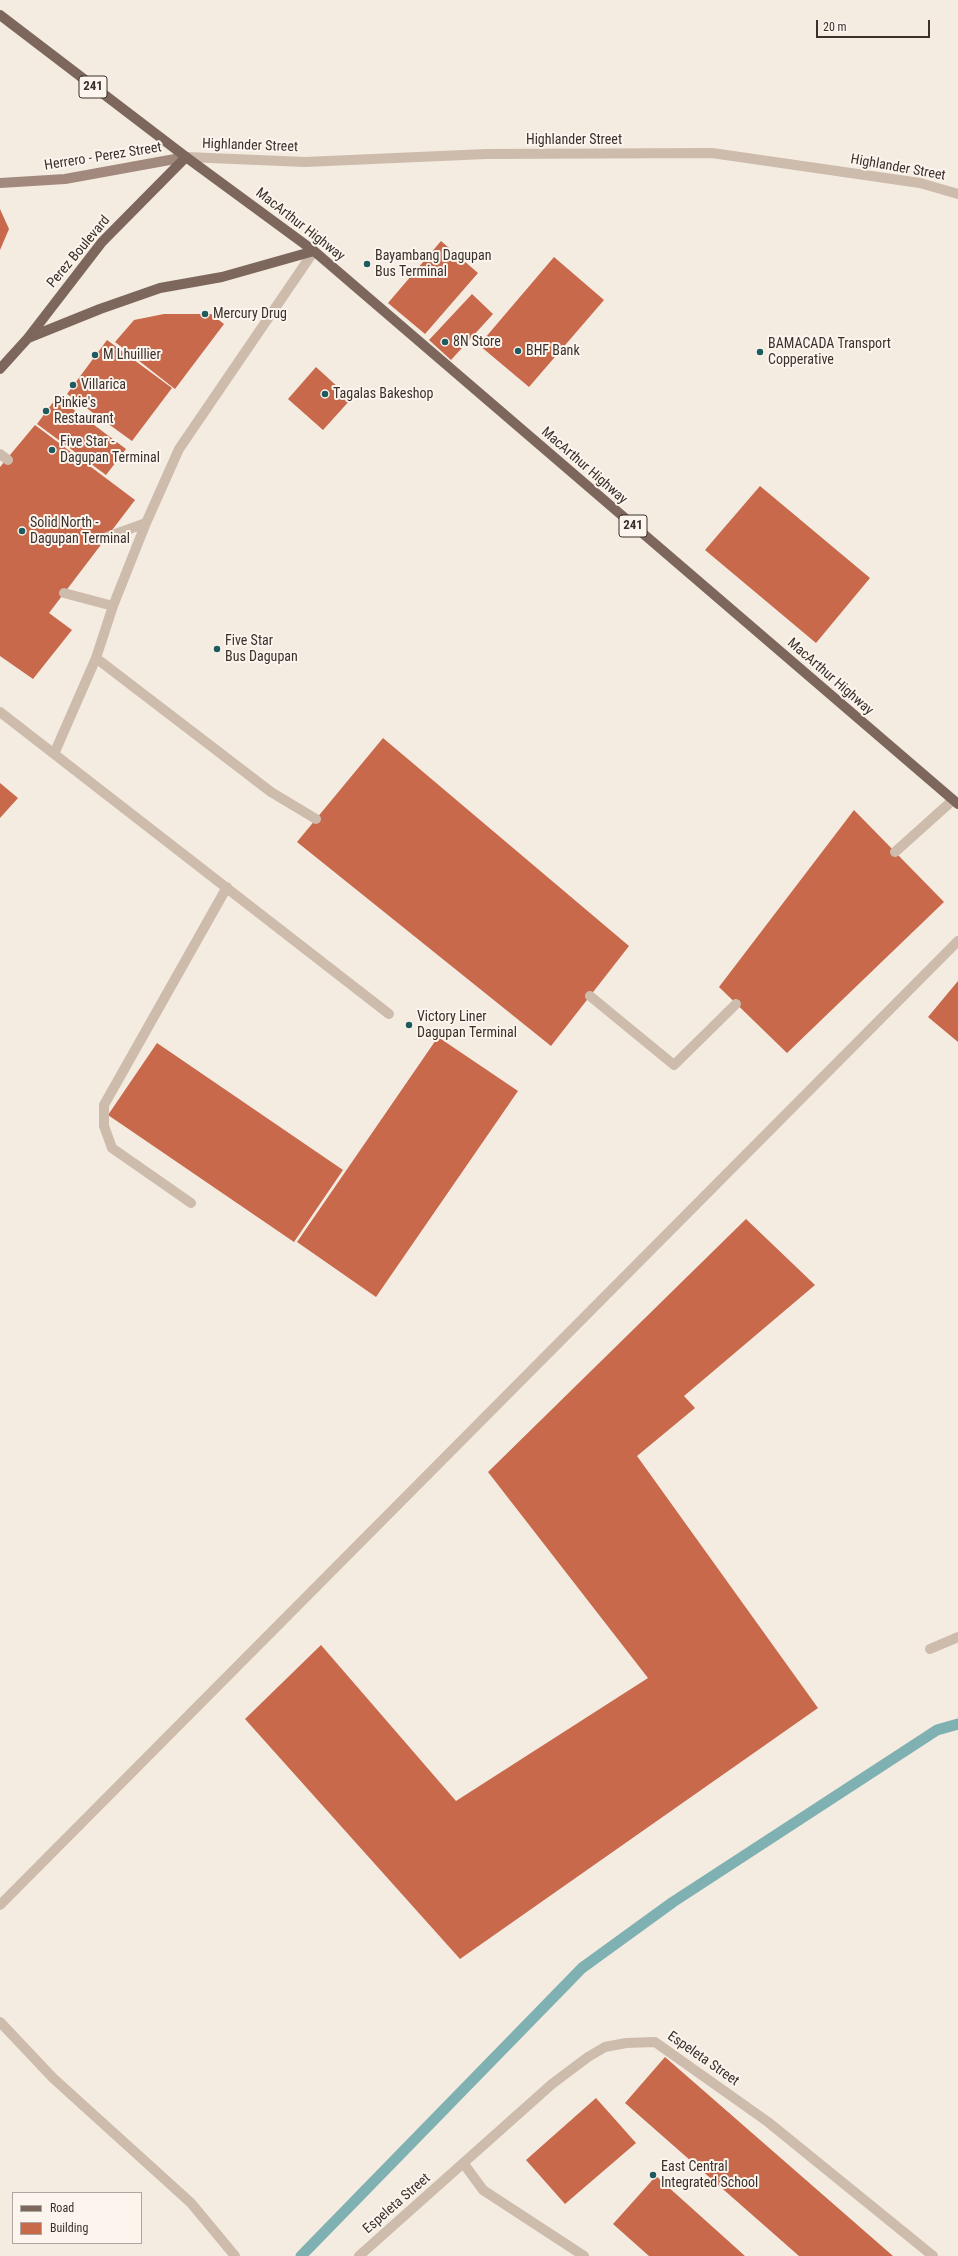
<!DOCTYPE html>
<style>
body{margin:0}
#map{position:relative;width:958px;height:2256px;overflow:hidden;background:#f4ebe1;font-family:"Roboto Condensed",sans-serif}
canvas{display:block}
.legend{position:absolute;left:12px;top:2192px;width:130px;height:52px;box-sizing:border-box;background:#fbf5ee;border:1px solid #aea6a0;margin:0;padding:5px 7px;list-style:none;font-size:12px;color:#3b302b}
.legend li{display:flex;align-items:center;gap:8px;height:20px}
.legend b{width:20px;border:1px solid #aea6a0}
.scale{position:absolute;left:816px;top:20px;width:114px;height:18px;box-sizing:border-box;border:2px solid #3b302b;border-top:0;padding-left:5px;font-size:12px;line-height:14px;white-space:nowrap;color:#3b302b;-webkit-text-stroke:3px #fbf5ee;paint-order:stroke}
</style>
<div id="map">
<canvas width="958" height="2256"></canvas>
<ul class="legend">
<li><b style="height:5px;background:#7d675c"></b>Road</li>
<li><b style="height:11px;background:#c8694b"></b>Building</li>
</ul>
<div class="scale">20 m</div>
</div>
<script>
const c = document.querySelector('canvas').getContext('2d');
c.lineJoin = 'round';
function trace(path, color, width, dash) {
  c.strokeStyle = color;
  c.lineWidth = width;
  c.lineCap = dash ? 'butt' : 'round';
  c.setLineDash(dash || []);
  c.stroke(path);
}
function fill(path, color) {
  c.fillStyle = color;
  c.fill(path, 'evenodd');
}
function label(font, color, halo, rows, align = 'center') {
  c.font = font + ' "Roboto Condensed",sans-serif';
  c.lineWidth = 4;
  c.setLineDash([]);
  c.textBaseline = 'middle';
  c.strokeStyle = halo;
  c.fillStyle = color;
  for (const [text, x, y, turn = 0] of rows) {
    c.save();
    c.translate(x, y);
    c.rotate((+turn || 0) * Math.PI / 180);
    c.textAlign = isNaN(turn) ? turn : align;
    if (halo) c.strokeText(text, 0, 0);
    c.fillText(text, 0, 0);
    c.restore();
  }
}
const stream = new Path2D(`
 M301 2256 582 1968 673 1902 937 1730 958 1724`);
const building = new Path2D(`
 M0 209 9 229 0 250Z
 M441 241 478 273 425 334 388 303Z
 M554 257 604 300 529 387 479 345Z
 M472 294 493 314 451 360 429 340Z
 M164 314H211L224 324 175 389 115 342 134 320Z
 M107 340 172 388 132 441 67 394Z
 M316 367 351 399 323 430 288 399Z
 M57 397 126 449 106 475 37 424Z
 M35 425 135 500 49 613 72 630 33 679 0 656V467Z
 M760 486 870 578 816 643 705 550Z
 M383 738 629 946 551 1046 297 842Z
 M0 783 18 798 0 818Z
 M854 810 944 902 787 1053 719 987Z
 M958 981V1042L928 1017Z
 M438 1037 518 1091 376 1297 297 1242Z
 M157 1043 343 1170 294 1242 108 1115Z
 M746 1219 815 1285 684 1396 695 1408 637 1456 818 1708 460 1959 245 1719 321 1645 456 1801 648 1678 488 1472Z
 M665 2057 893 2256H799L625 2103Z
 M596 2098 636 2143 565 2204 526 2160Z
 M656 2176 745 2256H649L613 2224Z`);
const lane = new Path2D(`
 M0 454 8 460
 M107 537 146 523
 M64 593 113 606
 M96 658 271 792 316 819
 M0 712 389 1014
 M54 754 96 658 113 606 146 523 179 449 314 251
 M895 852 953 800
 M590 996 674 1065 736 1004
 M191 1203 112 1148 104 1126V1105L227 887
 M464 2164 483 2190 584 2256`);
const street = new Path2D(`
 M186 157 305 162 486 154 712 153 920 183 958 194
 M930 1649 958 1637
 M0 1905 958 941
 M0 2022 53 2078 191 2203 235 2256
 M359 2256 552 2084 588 2057 605 2047 626 2043 655 2042 768 2122 933 2256`);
const secondary = new Path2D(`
 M0 183 65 179 186 157`);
const primary = new Path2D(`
 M0 15 186 157 314 251 958 804
 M28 338 100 309 160 288 222 277 314 251
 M0 369 28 338 102 242 186 157`);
const markers = [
 [367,264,4,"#1f5a5e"],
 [205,314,4,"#1f5a5e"],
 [445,342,4,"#1f5a5e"],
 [518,351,4,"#1f5a5e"],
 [760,352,4,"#1f5a5e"],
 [95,355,4,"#1f5a5e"],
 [73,385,4,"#1f5a5e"],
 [325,394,4,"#1f5a5e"],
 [46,411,4,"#1f5a5e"],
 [52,450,4,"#1f5a5e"],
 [22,531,4,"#1f5a5e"],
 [217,649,4,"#1f5a5e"],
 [409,1025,4,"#1f5a5e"],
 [653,2175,4,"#1f5a5e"]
];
const shields = [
 [93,87,28],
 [633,526,28]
];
const shieldNames = [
 ["241",93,87],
 ["241",633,526]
];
const streetNames = [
 ["Highlander Street",574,140],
 ["Highlander Street",250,146,2],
 ["Herrero - Perez Street",103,157,-9],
 ["Highlander Street",898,168,10],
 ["MacArthur Highway",300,225,38],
 ["Perez Boulevard",79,252,-50],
 ["MacArthur Highway",584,466,41],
 ["MacArthur Highway",830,677,41],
 ["Espeleta Street",703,2059,35],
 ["Espeleta Street",397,2204,-41]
];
const poiNames = [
 ["Bayambang Dagupan",375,256],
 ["Bus Terminal",375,272],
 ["Mercury Drug",213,314],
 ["8N Store",453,342],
 ["BAMACADA Transport",768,344],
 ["Copperative",768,360],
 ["BHF Bank",526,351],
 ["M Lhuillier",103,355],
 ["Villarica",81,385],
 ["Tagalas Bakeshop",333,394],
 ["Pinkie's",54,403],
 ["Restaurant",54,419],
 ["Five Star -",60,442],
 ["Dagupan Terminal",60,458],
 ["Solid North -",30,523],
 ["Dagupan Terminal",30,539],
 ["Five Star",225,641],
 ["Bus Dagupan",225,657],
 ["Victory Liner",417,1017],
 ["Dagupan Terminal",417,1033],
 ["East Central",661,2167],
 ["Integrated School",661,2183]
];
trace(stream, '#7fb0b2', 11);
fill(building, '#c8694b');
trace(lane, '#cdbbac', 10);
trace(street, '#cdbbac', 10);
trace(secondary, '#a18a7d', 10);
trace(primary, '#7d675c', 10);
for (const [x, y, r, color] of markers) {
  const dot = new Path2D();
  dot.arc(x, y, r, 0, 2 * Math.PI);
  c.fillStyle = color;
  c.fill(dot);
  trace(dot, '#fbf5ee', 1.5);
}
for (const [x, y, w] of shields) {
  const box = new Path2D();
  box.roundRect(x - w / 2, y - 11, w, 22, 3);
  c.fillStyle = '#fbf5ee';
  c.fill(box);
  trace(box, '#3b302b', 1);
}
label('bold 13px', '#3b302b', null, shieldNames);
label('14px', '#3b302b', '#fbf5ee', streetNames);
label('14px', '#3b302b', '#fbf5ee', poiNames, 'left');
</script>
